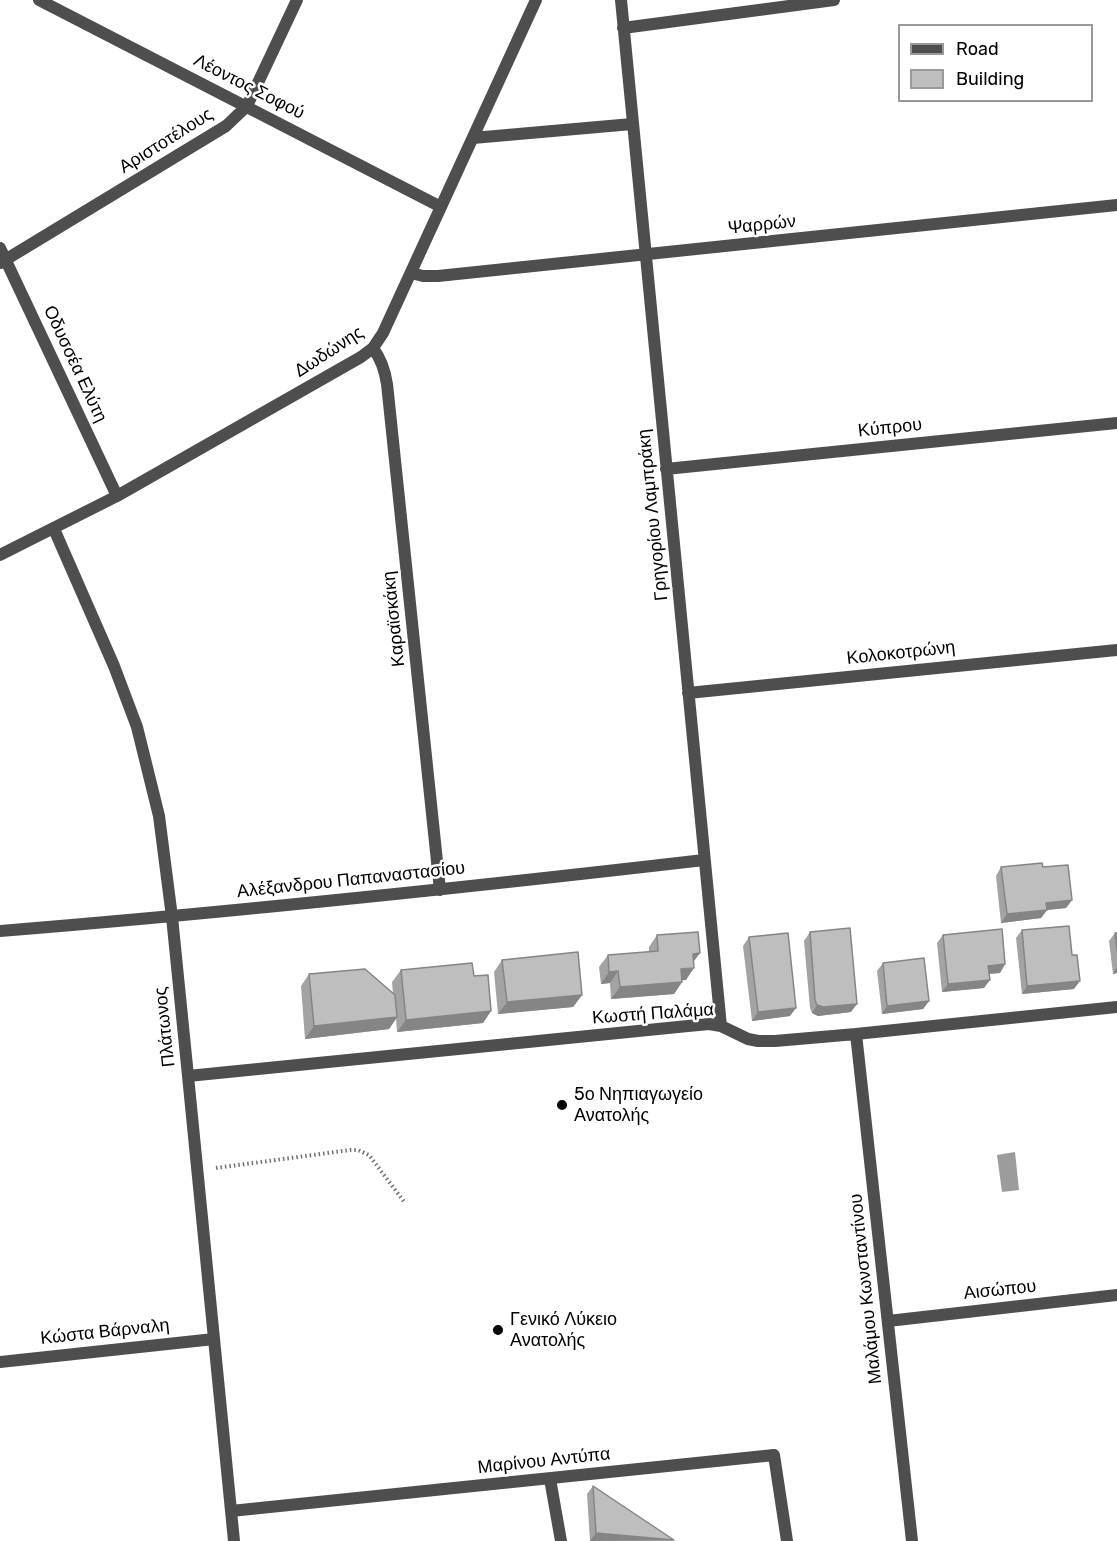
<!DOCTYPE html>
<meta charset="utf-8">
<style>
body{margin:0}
#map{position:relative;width:1117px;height:1541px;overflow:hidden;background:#fff;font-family:Rubik,sans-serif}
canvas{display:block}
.legend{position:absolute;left:898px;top:24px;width:195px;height:78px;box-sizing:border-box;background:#fff;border:2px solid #999;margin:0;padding:8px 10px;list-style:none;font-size:18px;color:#000}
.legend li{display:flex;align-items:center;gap:12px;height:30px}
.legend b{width:30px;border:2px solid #999}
</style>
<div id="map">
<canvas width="1117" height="1541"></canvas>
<ul class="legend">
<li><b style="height:8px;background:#4e4e4e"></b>Road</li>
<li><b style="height:16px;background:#bebebe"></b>Building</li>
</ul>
</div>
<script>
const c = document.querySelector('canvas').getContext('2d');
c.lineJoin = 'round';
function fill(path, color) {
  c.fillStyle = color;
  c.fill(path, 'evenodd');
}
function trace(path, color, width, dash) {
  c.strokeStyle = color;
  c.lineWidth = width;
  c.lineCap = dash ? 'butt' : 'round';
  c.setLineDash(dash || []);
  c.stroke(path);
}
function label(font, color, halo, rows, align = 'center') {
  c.font = font + ' Rubik,sans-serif';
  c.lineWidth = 5;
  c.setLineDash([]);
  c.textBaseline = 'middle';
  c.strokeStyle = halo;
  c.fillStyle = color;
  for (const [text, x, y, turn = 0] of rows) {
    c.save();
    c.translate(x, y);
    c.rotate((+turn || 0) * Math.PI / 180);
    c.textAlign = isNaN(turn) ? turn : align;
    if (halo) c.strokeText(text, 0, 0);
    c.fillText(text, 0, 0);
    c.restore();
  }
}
const water = new Path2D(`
 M1015 1152 1019 1190 1002 1192 997 1155Z`);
const path = new Path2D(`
 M216 1168 350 1150H358L369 1155 405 1203`);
const minor = new Path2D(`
 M39 0 441 207
 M621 0 721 1026
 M623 28 834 0
 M473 138 632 124
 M0 248 117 496
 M0 263 226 126 247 106 297 0
 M411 273 423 276H438L1117 205
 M373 348C381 359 385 370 387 384L440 890
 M666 469 1117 423
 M54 529 114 666 137 727 159 816 172 917 188 1076 234 1541
 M0 555 117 496 361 357 373 348 383 333 536 0
 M688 693 1117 650
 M0 931C235 912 470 887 704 860
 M856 1034 912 1541
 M188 1076 688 1026 709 1024 721 1026 748 1039 758 1041H775L856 1034 1117 1007
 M888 1321 1117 1295
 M0 1362 214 1339
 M550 1479 561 1541
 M231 1511 774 1455 787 1541`);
const wall = new Path2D(`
 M1001 867H1043L1072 900 1066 908 1047 910 1041 918 1001 923 996 876Z
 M1022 930 1074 989 1022 994 1016 938Z
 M810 932 851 1012 818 1016 812 1013 810 1008 804 941Z
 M1115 933H1117V973L1113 974 1109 941Z
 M657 935 694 962 686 980H682V982L674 994 611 999 610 983 601 984 599 967 608 955 649 952V947Z
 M943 935 1005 964 1000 973 989 974 984 988 942 992 937 943Z
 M749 937 790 1016 752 1021 743 946Z
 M502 960 582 995 573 1007 498 1014 494 972Z
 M883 963 929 1001 923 1009 882 1014 877 971Z
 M401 970 474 976 491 1011 483 1023 397 1032 396 1019 389 1029 305 1039 301 986 309 974 393 994 392 982Z
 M593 1486 673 1541H590L587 1494Z`);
const shadedWall = new Path2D(`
 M1072 900 1066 908 1047 910 1041 918 1001 923 1007 914 1046 903Z
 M700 953 691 965 693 954Z
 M1005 964 1000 973 983 974 988 966Z
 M1117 967V973L1113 974Z
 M694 968 686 980 673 981 681 969Z
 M618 971 610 983 601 984 609 972Z
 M990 980 984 988 942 992 948 984Z
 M1080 981 1074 989 1022 994 1027 986Z
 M682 982 674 994 611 999 620 987Z
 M582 995 573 1007 498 1014 507 1002Z
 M929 1001 923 1009 882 1014 887 1006Z
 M857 1004 851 1012 818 1016 812 1013 817 1005Z
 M796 1008 790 1016 752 1021 758 1012Z
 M491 1011 483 1023 397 1032 406 1020Z
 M397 1017 389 1029 305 1039 314 1026Z
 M596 1533 674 1540 590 1541Z`);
const building = new Path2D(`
 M1042 863 1043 867 1068 865 1072 900 1046 903 1047 910 1007 914 1001 867Z
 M1069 926 1072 955H1077L1080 981 1027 986 1022 930Z
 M850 928 857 1004 823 1007 817 1005 815 1000 810 932Z
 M1002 929 1005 964 988 966 990 980 948 984 943 935Z
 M698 932 700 953 693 954 694 968 681 969 682 982 620 987 618 971 609 972 608 955 658 951 657 935Z
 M788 933 796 1008 758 1012 749 937Z
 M1115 933H1117V951Z
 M578 952 582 995 507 1002 502 960Z
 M924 958 929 1001 887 1006 883 963Z
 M472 963 474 976 488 975 491 1011 406 1020 401 970Z
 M365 969 395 995 397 1017 314 1026 309 974Z
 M593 1486 674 1540 596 1533Z`);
const markers = [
 [562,1105,6,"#000"],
 [498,1330,6,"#000"]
];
const streetNames = [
 ["Λέοντος Σοφού",249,87,27],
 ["Αριστοτέλους",166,141,-32],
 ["Ψαρρών",762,225,-6],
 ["Δωδώνης",329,352,-33],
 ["Οδυσσέα Ελύτη",75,364,65],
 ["Κύπρου",890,428,-6],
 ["Γρηγορίου Λαμπράκη",653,515,-96],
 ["Καραϊσκάκη",394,619,-96],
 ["Κολοκοτρώνη",901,653,-6],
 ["Αλέξανδρου Παπαναστασίου",351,880,-6],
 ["Κωστή Παλάμα",653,1014,-4],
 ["Πλάτωνος",165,1027,-96],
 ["Μαλάμου Κωνσταντίνου",866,1289,-96],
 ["Αισώπου",1000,1290,-6],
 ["Κώστα Βάρναλη",105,1332,-6],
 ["Μαρίνου Αντύπα",544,1461,-6]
];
const poiNames = [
 ["5ο Νηπιαγωγείο",574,1095],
 ["Ανατολής",574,1116],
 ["Γενικό Λύκειο",510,1320],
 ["Ανατολής",510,1341]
];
fill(water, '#9c9c9c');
trace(path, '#707070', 4, [1.5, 3]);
trace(minor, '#4e4e4e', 12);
fill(wall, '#a3a3a3');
fill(shadedWall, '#858585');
fill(building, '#bebebe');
trace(building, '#858585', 1.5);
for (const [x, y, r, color] of markers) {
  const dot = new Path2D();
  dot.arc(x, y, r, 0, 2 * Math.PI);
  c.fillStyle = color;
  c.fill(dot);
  trace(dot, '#fff', 2);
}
label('18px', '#000', '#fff', streetNames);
label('18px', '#000', '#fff', poiNames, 'left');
</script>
